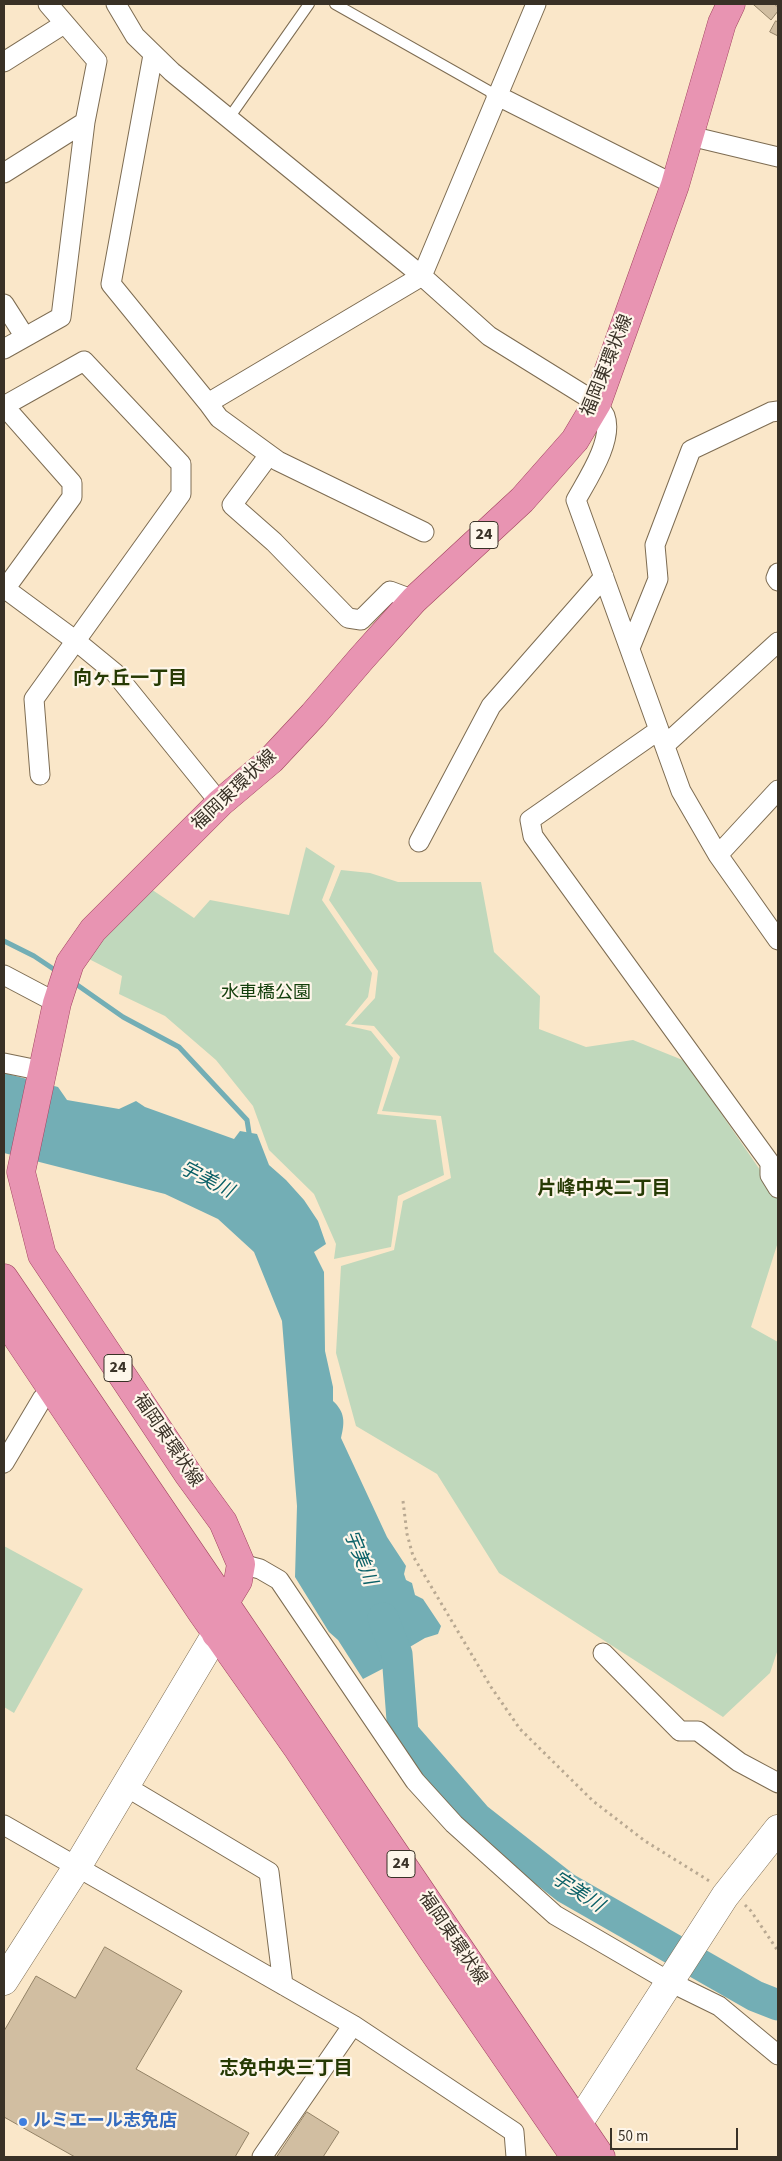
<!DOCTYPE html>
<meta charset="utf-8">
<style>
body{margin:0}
#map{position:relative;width:782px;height:2161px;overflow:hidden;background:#fae7c9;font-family:"Source Sans 3",sans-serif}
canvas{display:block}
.frame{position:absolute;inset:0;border:5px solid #393126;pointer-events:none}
.scale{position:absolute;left:610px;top:2128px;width:128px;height:22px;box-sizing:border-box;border:2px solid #393126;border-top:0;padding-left:6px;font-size:15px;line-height:18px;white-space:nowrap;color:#393126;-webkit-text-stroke:4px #fef6ea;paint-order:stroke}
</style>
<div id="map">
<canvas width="782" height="2161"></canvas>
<div class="frame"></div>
<div class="scale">50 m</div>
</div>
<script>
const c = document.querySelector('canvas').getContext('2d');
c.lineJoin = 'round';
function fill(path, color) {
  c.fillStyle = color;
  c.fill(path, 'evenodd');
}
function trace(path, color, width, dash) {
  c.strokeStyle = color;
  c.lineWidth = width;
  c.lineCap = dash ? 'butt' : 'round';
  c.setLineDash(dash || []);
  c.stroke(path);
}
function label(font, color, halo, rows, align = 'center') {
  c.font = font + ' "Source Sans 3","Noto Sans JP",sans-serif';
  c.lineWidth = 4.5;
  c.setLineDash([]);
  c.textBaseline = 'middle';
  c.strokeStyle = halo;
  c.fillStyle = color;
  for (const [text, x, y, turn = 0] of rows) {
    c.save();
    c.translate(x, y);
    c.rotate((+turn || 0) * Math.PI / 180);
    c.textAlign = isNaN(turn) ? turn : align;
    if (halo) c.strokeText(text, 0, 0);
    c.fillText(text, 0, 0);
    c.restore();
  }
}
const green = new Path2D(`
 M306 847 335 866 322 900 372 973 368 997 345 1025 371 1031 393 1058 377 1114 436 1120 444 1175 398 1196 391 1247 334 1259 336 1244 314 1194 269 1150 253 1106 216 1060 165 1016 119 994 122 976 89 959 105 931 145 885 194 918 210 900 289 915Z
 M341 870 370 873 398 882H481L494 952 540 996 539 1029 586 1047 633 1040 685 1061 778 1196V1242L751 1327 778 1342V1649L770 1673 723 1717 499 1573 437 1474 356 1426 336 1353 341 1266 394 1250 403 1201 451 1178 441 1116 382 1111 400 1057 374 1026 351 1024 375 998 378 971 329 900Z
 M4 1546 83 1589 14 1713 4 1707Z`);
const water = new Path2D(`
 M4 1073 58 1087 67 1100 119 1109 136 1101 145 1107 234 1139 240 1131 257 1134 269 1165 286 1180 304 1200 318 1221 326 1244 314 1252 324 1272 325 1351 333 1387V1401C345 1412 345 1422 341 1438L387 1537 406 1566 404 1574 406 1580 412 1583 415 1595 423 1599 441 1626 438 1634 425 1638 408 1648 404 1653 388 1666 363 1679 338 1640 329 1632 295 1577 297 1506 282 1321 254 1252 218 1219 165 1194 4 1153Z`);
const stream = new Path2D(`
 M4 941 34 956 58 972
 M73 982 123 1017 179 1047 247 1120 250 1139`);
const river = new Path2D(`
 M383 1618 397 1654 403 1733 477 1818 566 1888 755 1996 778 2005`);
const building = new Path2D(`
 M755 4H774L778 7V11L771 20 754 5Z
 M776 21 778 22V36L770 32Z
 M105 1947 182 1991 136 2069 249 2133 235 2157H75L4 2117V2031L36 1976 75 1998Z
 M307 2112 339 2132 323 2157H277Z`);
const path = new Path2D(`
 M403 1501 407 1534 413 1556 491 1687 520 1729 593 1801 645 1841 711 1882
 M745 1905 751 1911 778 1951`);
const lane = new Path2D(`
 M335 4 496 95
 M229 118 309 4`);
const street = new Path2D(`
 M116 4 135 36 172 72 422 276 489 336 597 403C599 407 603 412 605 416 614 440 587 480 576 500L681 791 718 855 778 940
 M153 55 111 284 208 403 422 276 536 4
 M4 62 64 24
 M496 95 675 185
 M690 136 778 157
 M4 173 85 122
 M4 304 25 337
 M4 349 61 317 85 122 97 61 48 4
 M208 403 219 418 278 461 424 532
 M4 406 84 361 181 464V494L34 699 40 775
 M4 406 72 483V497L5 589
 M269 455 232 505 274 542 348 618 361 620 390 591 414 600
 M778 573 776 578 778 581
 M4 588 76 641 115 673 220 803
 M630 648 658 579 655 545 691 450 771 412 778 411
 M659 730 530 820 533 836 770 1163V1175L778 1188
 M665 745 778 642
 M419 842 491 706 604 577
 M718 855 778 790
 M4 975 57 1003
 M4 1063 43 1071
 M4 1463 42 1399 52 1391
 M241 1564 260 1569 279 1580 415 1781 454 1824 555 1915 670 1982 719 2006 778 2055
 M603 1653 680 1731H698L739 1762 778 1783
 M125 1786 269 1872 283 1985
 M4 1825 353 2025 514 2132 516 2157
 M262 2157 353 2025`);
const secondary = new Path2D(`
 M4 1981 77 1867 216 1634
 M578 2124 725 1896 778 1829`);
const primary = new Path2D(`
 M4 1278 601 2157
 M4 1318 202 1613 298 1749 433 1951 575 2157
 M216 1634 224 1604 238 1581 241 1564 223 1522 188 1474 42 1255 21 1172 57 1003 70 963 93 930 220 803 271 760 313 715 362 658 414 600 522 500 575 440 597 403 675 185 722 23 731 4`);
const markers = [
 [23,2122,5,"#3f7fe0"]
];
const shields = [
 [484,535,28],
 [118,1368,28],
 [401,1864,28]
];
const shieldNames = [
 ["24",484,535],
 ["24",118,1368],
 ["24",401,1864]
];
const streetNames = [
 ["福岡東環状線",608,366,-68],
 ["福岡東環状線",235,791,-43],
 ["福岡東環状線",167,1441,56],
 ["福岡東環状線",452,1939,56]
];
const parkNames = [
 ["水車橋公園",266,994]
];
const shopNames = [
 ["ルミエール志免店",33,2122]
];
const neighbourhoodNames = [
 ["向ヶ丘一丁目",130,680],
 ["片峰中央二丁目",604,1190],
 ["志免中央三丁目",286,2070]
];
const waterNames = [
 ["宇美川",206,1181,27],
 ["宇美川",359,1558,68],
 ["宇美川",577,1893,33]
];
fill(green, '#c0d8bc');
fill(water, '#73aeb5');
trace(stream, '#73aeb5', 5);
trace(river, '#73aeb5', 31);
fill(building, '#d1bea1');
trace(building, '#938266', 1);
trace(lane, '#7d6c52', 12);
trace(street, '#7d6c52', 21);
trace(secondary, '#7d6c52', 29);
trace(primary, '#a1435f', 29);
trace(path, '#b9a992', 3, [2.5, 4]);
trace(lane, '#fff', 10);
trace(street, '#fff', 19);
trace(secondary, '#fff', 28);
trace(primary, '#e894b2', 28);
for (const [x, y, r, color] of markers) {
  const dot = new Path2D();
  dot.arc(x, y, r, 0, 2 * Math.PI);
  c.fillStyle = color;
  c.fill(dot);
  trace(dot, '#fef6ea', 2);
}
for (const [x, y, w] of shields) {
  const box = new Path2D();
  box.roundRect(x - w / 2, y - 13.5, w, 27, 4);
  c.fillStyle = '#fef6ea';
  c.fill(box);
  trace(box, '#393126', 1);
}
label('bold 16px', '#393126', null, shieldNames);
label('18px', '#393126', '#fef6ea', streetNames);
label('18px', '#123e0b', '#fef6ea', parkNames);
label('bold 18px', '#366cbe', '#fef6ea', shopNames, 'left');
label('bold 19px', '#263a04', '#fef6ea', neighbourhoodNames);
label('italic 19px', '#0a6067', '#fef6ea', waterNames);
</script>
